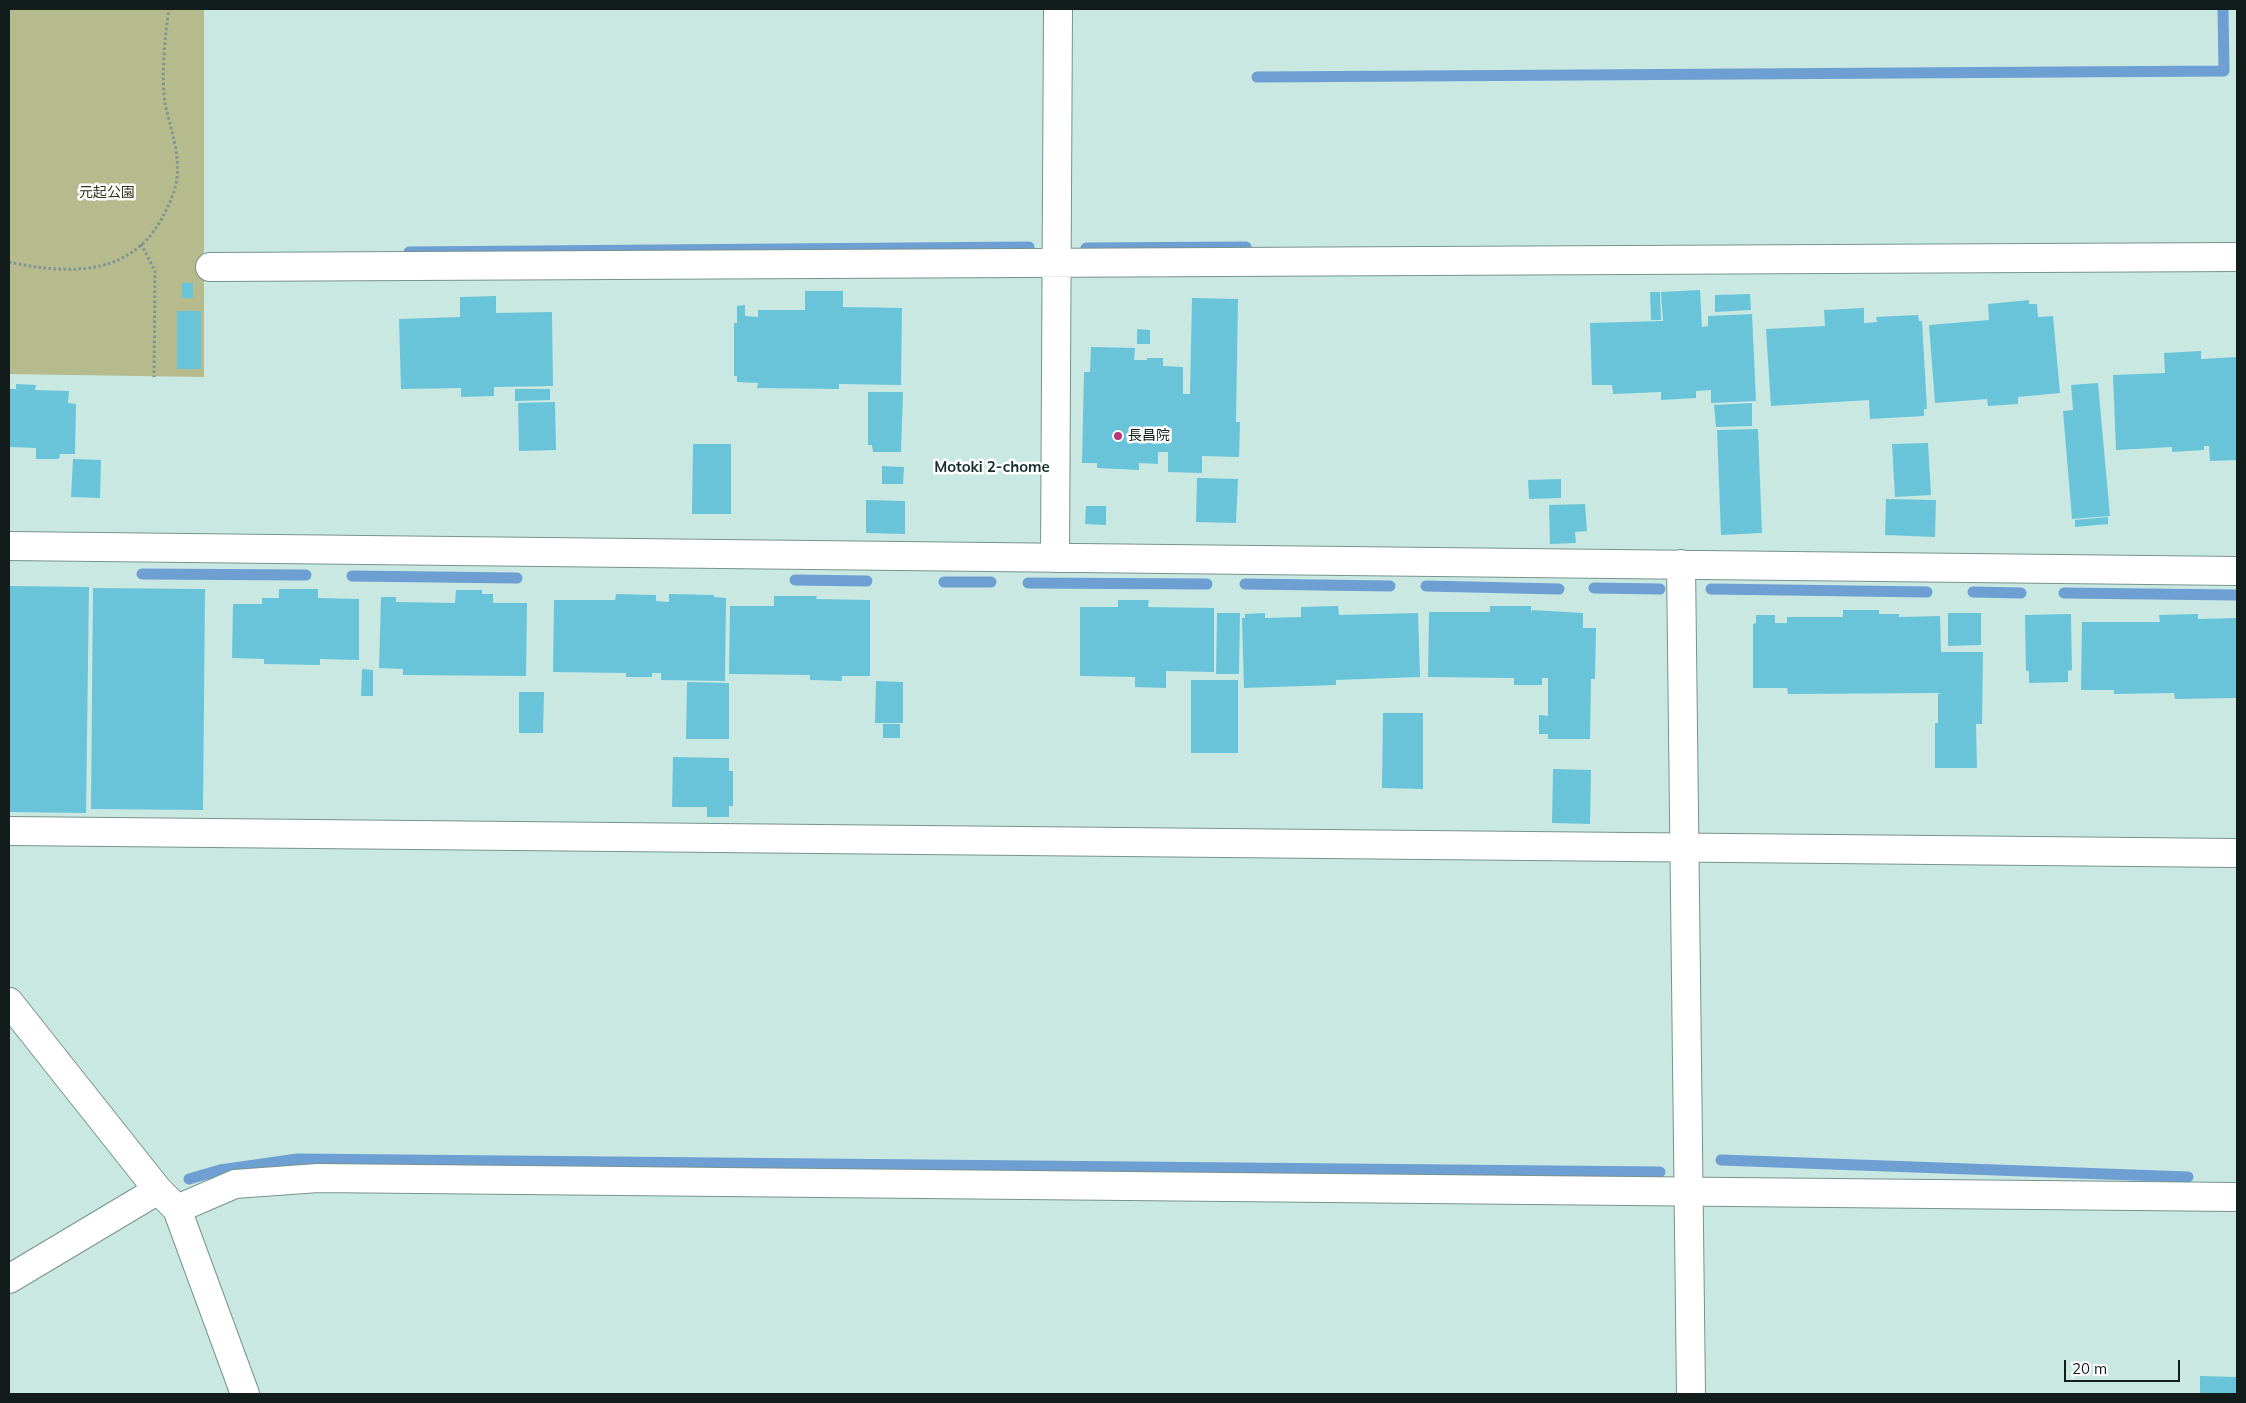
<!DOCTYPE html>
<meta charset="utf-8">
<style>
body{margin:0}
#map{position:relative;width:2246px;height:1403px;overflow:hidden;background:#cae8e2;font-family:Mulish,sans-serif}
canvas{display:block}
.frame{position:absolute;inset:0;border:10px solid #121d1b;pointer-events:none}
.scale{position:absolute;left:2064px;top:1360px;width:116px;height:22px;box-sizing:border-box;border:2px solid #121d1b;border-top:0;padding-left:6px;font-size:15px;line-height:18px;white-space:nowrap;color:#121d1b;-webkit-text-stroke:4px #fff;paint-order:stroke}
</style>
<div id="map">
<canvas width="2246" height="1403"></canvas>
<div class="frame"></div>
<div class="scale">20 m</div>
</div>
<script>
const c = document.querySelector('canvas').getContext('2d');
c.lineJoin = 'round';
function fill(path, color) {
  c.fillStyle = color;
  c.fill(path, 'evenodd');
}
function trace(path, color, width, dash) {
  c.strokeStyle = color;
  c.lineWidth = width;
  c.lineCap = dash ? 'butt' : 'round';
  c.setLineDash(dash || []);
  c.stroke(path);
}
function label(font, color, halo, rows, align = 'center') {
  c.font = font + ' Mulish,"Noto Sans JP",sans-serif';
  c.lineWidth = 5;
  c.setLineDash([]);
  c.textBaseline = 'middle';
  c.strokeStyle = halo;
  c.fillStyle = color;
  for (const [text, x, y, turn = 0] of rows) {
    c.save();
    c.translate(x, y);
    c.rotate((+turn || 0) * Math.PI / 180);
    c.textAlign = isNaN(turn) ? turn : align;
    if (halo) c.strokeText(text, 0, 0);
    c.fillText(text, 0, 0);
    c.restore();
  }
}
const green = new Path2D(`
 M9 9H204V377L9 374Z`);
const stream = new Path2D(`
 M1257 77 2224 71 2223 9
 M1086 248 1246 247
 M409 252 1029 247
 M142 574 306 575
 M352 576 517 578
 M795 580 867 581
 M944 582H991
 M1028 583 1207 584
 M1245 584 1390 586
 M1426 586 1559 589
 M1594 588 1660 589
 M1711 589 1927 592
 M1973 592 2021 593
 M2064 593 2237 595
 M1721 1160 2188 1177
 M189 1179 220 1170 297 1159 1660 1172`);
const building = new Path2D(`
 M182 283H193V298H182Z
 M1700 290 1702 327 1708 326V316L1752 314 1756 401 1711 403V390L1696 391V398L1661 400V392L1613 394 1612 385H1592L1590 323 1663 321 1661 292Z
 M805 291H843V307L902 308 901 385 839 384V389L757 388 758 383 737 382V376H734V323H737V306L745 305V316L758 317V310H805Z
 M1650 292H1660L1661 320H1651Z
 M1750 294 1751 310 1715 312V295Z
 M496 296V313L552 312 553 386 494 387V396L461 397V388L401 389 399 319 460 317V297Z
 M1192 298 1238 299 1236 422H1240L1239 457 1202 456V473L1168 472V452H1158V464L1139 463V470L1097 468V463H1082L1084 372H1090L1091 347 1135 348 1134 360H1147V358H1163V366L1183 367V394H1190Z
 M2029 300V304H2037L2038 317 2053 316 2060 393 2018 397V404L1988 406 1987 399 1935 403 1929 325 1989 320 1988 304Z
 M1864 308V323L1877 322 1876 317 1918 315 1919 321H1922L1927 409H1924V416L1870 419 1869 400 1771 406 1766 329 1825 326 1824 310Z
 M177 311H201V369H177Z
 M1137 329 1150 330V344H1137Z
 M2201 351V359L2237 357V460L2210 461 2209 446H2204V450L2172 452V447L2116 450 2113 375 2165 373 2164 353Z
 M2098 383 2110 516 2072 519 2063 411 2073 410 2071 385Z
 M16 384 36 385 35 390 69 391 68 403 76 404 75 454H60L59 459H36V448L9 447V389H16Z
 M515 389H550V400L515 401Z
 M868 392H903L901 452H873L872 445H868Z
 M555 402 556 450 519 451 518 403Z
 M1752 403V426L1716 427 1714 405Z
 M1758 429 1762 533 1721 535 1717 430Z
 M1928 443 1931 495 1895 497 1892 444Z
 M693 444H731V514H692Z
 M73 459 101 460 100 498 71 497Z
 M882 466 904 467 903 484H882Z
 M1197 478 1238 479 1236 523 1196 522Z
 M1561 479V498L1529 499 1528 480Z
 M1886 499 1936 500 1935 537 1885 535Z
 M866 500 905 501V534L866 533Z
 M1585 504 1587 531 1575 532 1576 543 1550 544 1549 505Z
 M1086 506H1106V525L1085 524Z
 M2108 517V524L2075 527V520Z
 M9 586 89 587 86 813 9 812Z
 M93 588 205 589 203 810 91 809Z
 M279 589H318V598L359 599V660L320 659V665L264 664V659L232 658 233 604H262V598H279Z
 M456 590H482V594H493V603H527L526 676 403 675V669L379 668 381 597H396V602L455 603Z
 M616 594 656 595V601L669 602V594L714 595V597L726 598 725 681 661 680V673H652V677H626V673L553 672 554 600H615Z
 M774 596H817L816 599 870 600V676H842V681L810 680V675L729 674 730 606H774Z
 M1118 600H1149L1148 607 1214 608V672L1166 671V688L1135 687V677L1080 676V607H1118Z
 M1338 606 1339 615 1418 613 1420 677 1336 680V685L1244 688 1242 618H1245V614L1265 613V618L1301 617V607Z
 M1490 606H1531V613L1532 610 1583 613V628H1596L1595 679H1591L1590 739H1548V734H1539V715L1548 716V678H1542V685H1514V678L1428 677 1429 612H1490Z
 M1843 610H1879V614H1899V617L1940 616 1941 652H1983L1982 724H1976L1977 768H1935V723H1938V694L1941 693 1788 694 1787 688H1753V624L1756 623V615H1775V623H1787V617H1843Z
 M1217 613H1240L1239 674H1216Z
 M1948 613H1981V645L1948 646Z
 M2071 614 2072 670 2068 671V682L2029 683V671H2026L2025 615Z
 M2198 614V619L2237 618V698L2175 699 2174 693 2114 694V690H2081L2082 622H2160L2159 615Z
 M362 669 373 670V696H361Z
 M1191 680H1238V753H1191Z
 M876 681 903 682V723H875Z
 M687 682 729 683V739H686Z
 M519 692H544L543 733H519Z
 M1383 713H1423V789L1382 788Z
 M883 724H900V738H883Z
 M673 757 729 758V771H733V806H729V817H707V807H672Z
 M1553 769 1591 770 1590 824 1552 823Z
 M2200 1376 2237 1377V1394H2200Z`);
const path = new Path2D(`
 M141 244 155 271 154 377
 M9 262C65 274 128 278 161 220 168 207 175 193 177 178 180 151 170 129 165 103 161 77 165 35 169 9`);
const minor = new Path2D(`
 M210 267 2237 257
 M9 546 2237 571
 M1055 558 1058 9
 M1681 564 1691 1394
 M9 831 2237 853
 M9 1002 158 1190 177 1209 245 1394
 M177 1209 235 1184 318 1178 2237 1197
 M9 1279 158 1190`);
const markers = [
 [1118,436,5,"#b8357b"]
];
const parkNames = [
 ["元起公園",107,193]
];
const poiNames = [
 ["長昌院",1128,436]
];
const neighbourhoodNames = [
 ["Motoki 2-chome",992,467]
];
fill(green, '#b5bb8c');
trace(stream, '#6d9fd2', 11);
fill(building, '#69c4da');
trace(minor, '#77938e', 30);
trace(path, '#7f9591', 3, [2.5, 2.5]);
trace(minor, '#fff', 28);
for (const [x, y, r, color] of markers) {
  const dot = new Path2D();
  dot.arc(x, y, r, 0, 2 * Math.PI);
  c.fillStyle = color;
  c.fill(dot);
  trace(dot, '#fff', 2);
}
label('14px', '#313415', '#fff', parkNames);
label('14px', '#121d1b', '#fff', poiNames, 'left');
label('bold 15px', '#16302b', '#fff', neighbourhoodNames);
</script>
